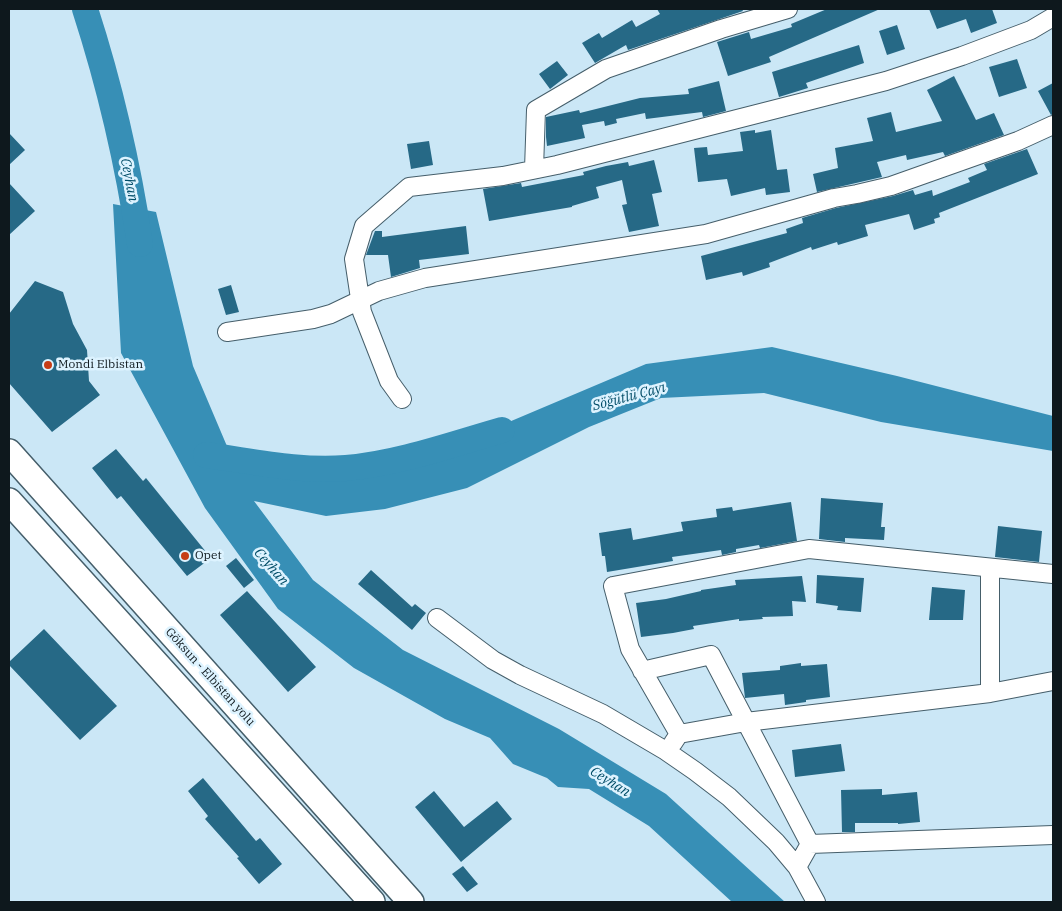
<!DOCTYPE html>
<meta charset="utf-8">
<style>
body{margin:0}
#map{position:relative;width:1062px;height:911px;overflow:hidden;background:#cbe7f6;font-family:"IBM Plex Serif",serif}
canvas{display:block}
.frame{position:absolute;inset:0;border:10px solid #0e181d;pointer-events:none}
</style>
<div id="map">
<canvas width="1062" height="911"></canvas>
<div class="frame"></div>
</div>
<script>
const c = document.querySelector('canvas').getContext('2d');
c.lineJoin = 'round';
function fill(path, color) {
  c.fillStyle = color;
  c.fill(path, 'evenodd');
}
function trace(path, color, width, dash) {
  c.strokeStyle = color;
  c.lineWidth = width;
  c.lineCap = dash ? 'butt' : 'round';
  c.setLineDash(dash || []);
  c.stroke(path);
}
function label(font, color, halo, rows, align = 'center') {
  c.font = font + ' "IBM Plex Serif",serif';
  c.lineWidth = 5;
  c.setLineDash([]);
  c.textBaseline = 'middle';
  c.strokeStyle = halo;
  c.fillStyle = color;
  for (const [text, x, y, turn = 0] of rows) {
    c.save();
    c.translate(x, y);
    c.rotate((+turn || 0) * Math.PI / 180);
    c.textAlign = isNaN(turn) ? turn : align;
    if (halo) c.strokeText(text, 0, 0);
    c.fillText(text, 0, 0);
    c.restore();
  }
}
const water = new Path2D(`
 M113 204 156 212 193 366 232 458 263 473 319 477 393 471 646 364 772 347 897 376 1053 416V451L881 422 764 393 661 398 589 427 467 488 385 509 326 516 254 501 313 580 403 650 559 729 666 794 785 902H732L649 826 589 789 558 787 547 778 513 764 490 738 445 719 354 668 278 609 205 508 121 353Z`);
const river = new Path2D(`
 M85 9C110 86 128 164 140 244
 M206 455C252 461 299 472 346 468 397 464 453 444 502 430`);
const building = new Path2D(`
 M657 9H742L743 11 628 50 626 45 595 63 582 43 599 33 602 38 632 20 636 27 660 14Z
 M827 9H880L769 57 771 62 728 76 717 42 749 32 751 39 792 27 791 24Z
 M929 9H992L997 23 971 33 966 19 937 29Z
 M897 25 905 49 887 55 879 31Z
 M859 45 864 63 806 83 808 88 779 97 772 72Z
 M1017 59 1027 88 999 97 989 67Z
 M557 61 568 75 550 89 539 74Z
 M954 76 976 120 994 113 1004 135 945 156 943 152 907 160 906 155 877 162 882 177 817 192 813 174 838 168 835 148 873 141 867 118 891 112 896 132 942 121 927 90Z
 M719 81 726 111 703 117 702 112 646 119 645 113 616 119 617 123 605 126 604 121 582 125 585 138 547 146 546 137V117L579 110 580 113 640 98 689 94 688 89Z
 M1053 83V114L1051 115 1038 91Z
 M755 130V133L771 130 777 170 787 169 790 192 766 195 765 188 731 196 727 179 698 182 694 148 707 147 708 155 743 151 740 132Z
 M9 133 25 150 9 165Z
 M429 141 433 165 411 169 407 144Z
 M1027 149 1038 174 939 213 940 217 934 219 935 223 914 230 909 214 865 225 868 236 838 245 837 242 812 250 811 247 769 263 770 267 743 276 742 272 706 280 701 256 787 233 786 229 803 223 802 218 836 208 893 196 913 190 915 195 932 190 933 196 970 182 968 178 987 170 984 164Z
 M654 160 662 192 652 194 659 226 629 232 622 205 627 204 622 180 596 187 599 198 572 206V207L489 221 483 189 521 183 522 187 584 175 583 172 606 166 628 162 629 166Z
 M9 183 35 211 9 235Z
 M466 226 469 254 419 260 420 268 391 277 388 255H366L375 231H382V237Z
 M35 281 63 292 73 324 87 350 89 381 100 395 52 432 9 383V314Z
 M231 285 239 312 226 315 218 289Z
 M116 449 143 481 146 478 211 558 187 576 121 496 117 499 92 468Z
 M821 498 883 503 881 527H885L884 540 845 538V542L819 539Z
 M791 502 797 541 760 548 759 545 736 549V552L722 555 721 550 672 557 673 561 607 572 605 556H602L599 533 631 528 633 540 683 531 681 522 717 517 716 509 732 507 733 511 738 510Z
 M998 526 1042 531 1039 562 995 557Z
 M236 558 254 580 244 588 226 566Z
 M371 570 412 607 415 604 426 613 412 630 358 584Z
 M817 575 864 578 861 612 837 610 838 606 816 603Z
 M802 576 806 602 792 601 793 616 762 617 763 619 739 621V619L693 626 694 629 673 633 641 637 636 603 666 599 701 591V590L736 585 735 580Z
 M932 587 965 590 963 620H929Z
 M247 591 316 667 288 692 220 615Z
 M44 629 117 706 80 740 9 665V662Z
 M801 663V666L827 664 830 697 806 700V702L785 705 784 694 745 698 742 673 780 670V666Z
 M841 744 845 771 795 777 792 750Z
 M203 778 256 841 260 838 282 864 259 884 237 858 239 857 205 819 208 816 188 791Z
 M882 789V795L917 792 920 822 898 824V823H855V832H842L841 790Z
 M434 791 464 827 497 801 512 819 461 862 415 807Z
 M463 866 478 884 467 892 452 874Z`);
const minor = new Path2D(`
 M534 169 536 110 606 69 721 29 788 9
 M227 332 313 319 331 314 379 291 425 278 706 234 834 198 857 194 891 186 1018 141 1053 125
 M402 399 389 381 362 312 354 259 364 226 409 187 503 176 557 165 886 81 962 56 1031 30 1053 17
 M990 568V693
 M437 618 493 660 520 675 603 714 666 751 695 771 729 797 776 842 797 867 816 902
 M642 671 711 655 810 844 797 867
 M679 734 630 649 613 586 809 549 1053 574
 M673 743 679 734 746 722 990 693 1053 681
 M810 844 1053 835`);
const highway = new Path2D(`
 M9 452 411 902
 M9 501 372 902`);
const markers = [
 [48,365,5,"#c63d16"],
 [185,556,5,"#c63d16"]
];
const poiNames = [
 ["Mondi Elbistan",58,365],
 ["Opet",195,556]
];
const streetNames = [
 ["Göksun - Elbistan yolu",210,677,48]
];
const waterNames = [
 ["Ceyhan",129,180,79],
 ["Söğütlü Çayı",629,397,-15],
 ["Ceyhan",271,567,49],
 ["Ceyhan",610,782,32]
];
fill(water, '#378fb6');
trace(river, '#378fb6', 26);
fill(building, '#266986');
trace(minor, '#455e6a', 20);
trace(highway, '#455e6a', 28);
trace(minor, '#fff', 18);
trace(highway, '#fff', 25);
for (const [x, y, r, color] of markers) {
  const dot = new Path2D();
  dot.arc(x, y, r, 0, 2 * Math.PI);
  c.fillStyle = color;
  c.fill(dot);
  trace(dot, '#ddf3ff', 2);
}
label('12px', '#0e181d', '#ddf3ff', poiNames, 'left');
label('12px', '#0e181d', '#ddf3ff', streetNames);
label('italic 14px', '#004c67', '#ddf3ff', waterNames);
</script>
